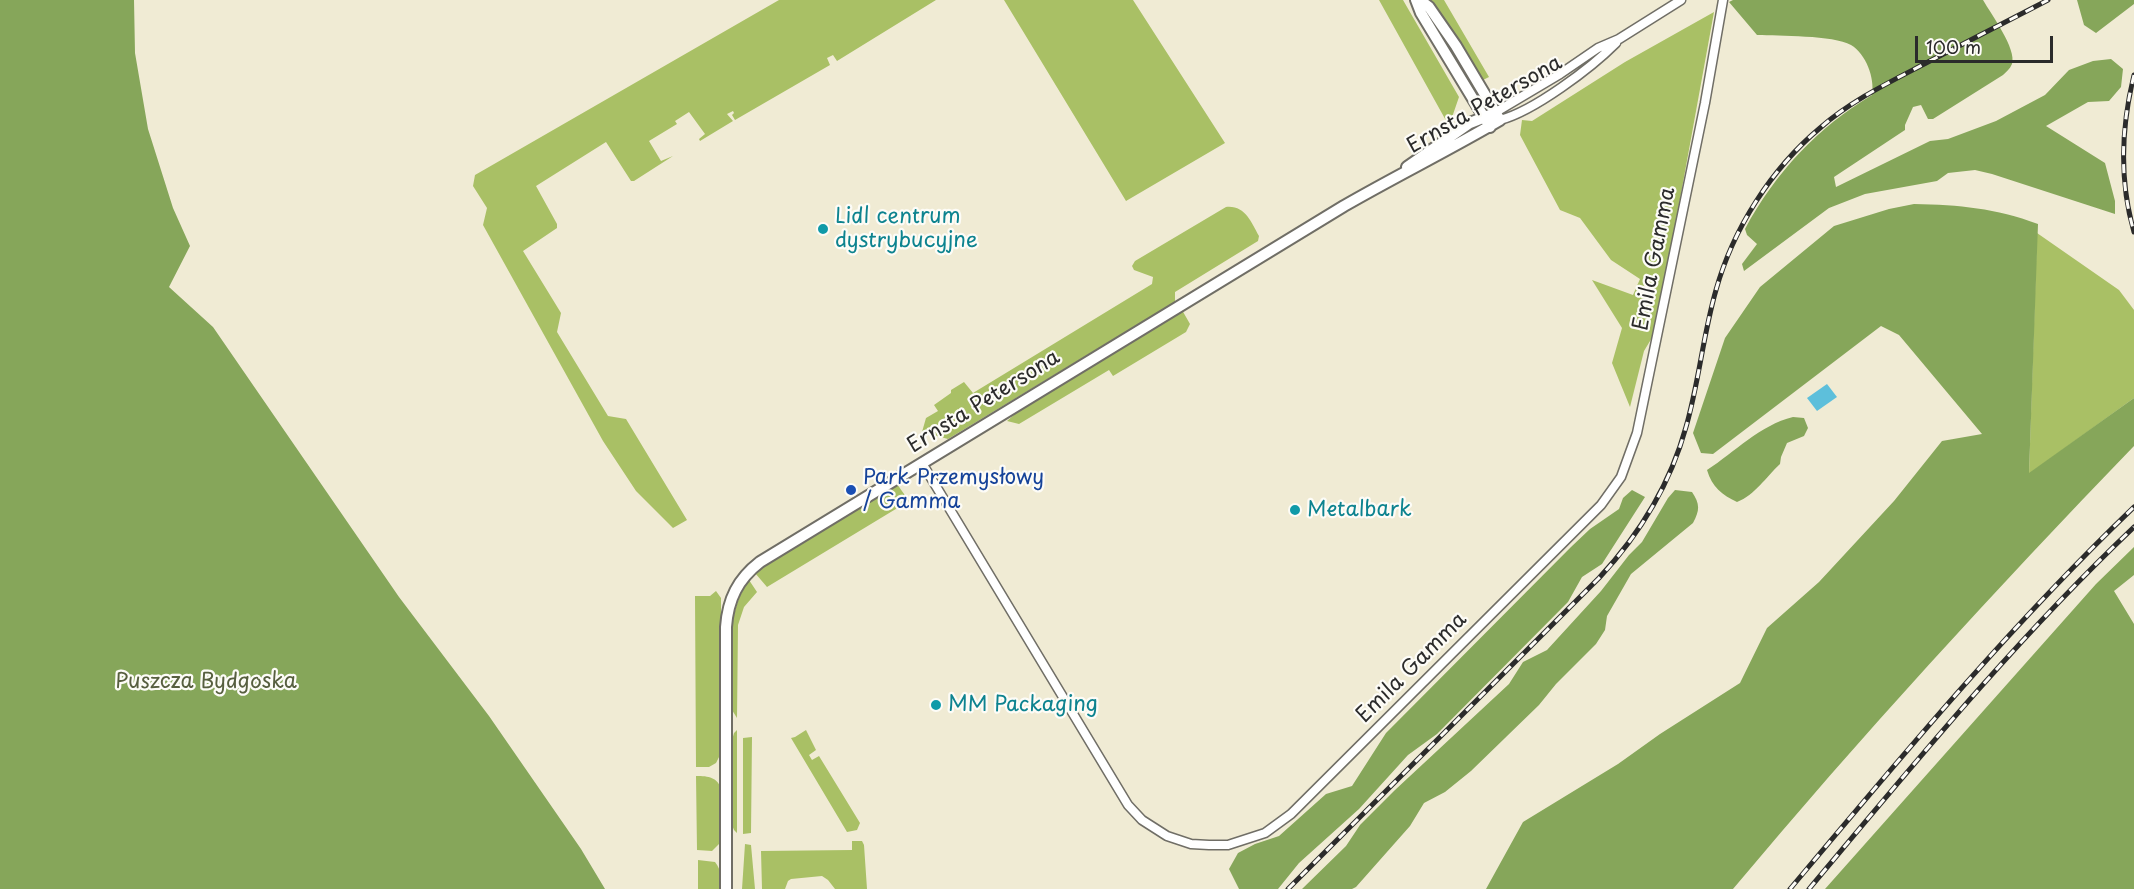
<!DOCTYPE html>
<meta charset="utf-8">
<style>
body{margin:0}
#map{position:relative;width:2134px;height:889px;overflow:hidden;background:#f0ebd4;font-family:"Playpen Sans",sans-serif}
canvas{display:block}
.scale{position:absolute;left:1915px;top:36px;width:138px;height:27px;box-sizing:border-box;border:3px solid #2b2b2b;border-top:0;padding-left:8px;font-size:18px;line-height:21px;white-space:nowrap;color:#2b2b2b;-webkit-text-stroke:4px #fdfcf7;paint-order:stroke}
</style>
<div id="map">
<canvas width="2134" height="889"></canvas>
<div class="scale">100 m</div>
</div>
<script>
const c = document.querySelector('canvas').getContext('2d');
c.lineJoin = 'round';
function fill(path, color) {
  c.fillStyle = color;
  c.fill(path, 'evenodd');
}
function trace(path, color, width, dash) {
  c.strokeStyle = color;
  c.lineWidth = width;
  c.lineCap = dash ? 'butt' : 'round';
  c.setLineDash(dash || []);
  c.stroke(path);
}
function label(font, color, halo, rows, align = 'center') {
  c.font = font + ' "Playpen Sans",sans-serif';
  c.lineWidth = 4.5;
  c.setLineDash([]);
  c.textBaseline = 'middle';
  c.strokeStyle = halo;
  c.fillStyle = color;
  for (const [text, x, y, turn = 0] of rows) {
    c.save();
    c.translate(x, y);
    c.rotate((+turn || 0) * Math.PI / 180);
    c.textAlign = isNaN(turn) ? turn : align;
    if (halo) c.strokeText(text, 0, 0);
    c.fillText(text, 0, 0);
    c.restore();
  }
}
const green = new Path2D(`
 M779 0H936L837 61 833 55 827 58 830 65 735 120 732 115 734 113 733 111 727 114 733 121 700 141 699 139 705 134 689 112 675 121 677 124 649 141 661 161 673 156 634 181H631L606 142 536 186 557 224V228L523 251 561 313 557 332 608 416 626 419 687 520 673 528 636 491 603 441 483 225 487 208 473 186 475 175Z
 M1004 0H1133L1225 143 1126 201Z
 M1379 0H1403L1459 97 1449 126Z
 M1427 0H1444L1489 77 1481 81Z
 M1714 12 1656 331 1644 351 1630 407 1612 363 1622 328 1592 280 1633 295 1640 279 1611 260 1580 218 1560 210 1520 135 1522 120 1532 121 1625 62Z
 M1226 207C1245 205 1251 222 1259 236L1258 241 1175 292V302L948 439 922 432 926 418 938 411 934 405 951 393V390L964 382 973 393 1152 284 1153 277 1134 270 1132 266 1135 261Z
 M2037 233 2119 290 2134 310V398L2029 474Z
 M1182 310 1190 324 1186 332 1113 376 1109 370 1019 424 1007 421 1023 407Z
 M897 484 909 501 767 587 755 573 802 542Z
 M749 580 757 592 744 607 738 625 737 718 732 710C732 668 723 616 749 580Z
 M716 591 721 598V605L723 749 716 763 709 767H696L695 596H710Z
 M737 730V833L734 830 732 825V740L734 733Z
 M806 730 816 750 809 755 812 760 819 756 860 823 857 830 847 832 791 738 795 737Z
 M752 737 751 833 743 834V738Z
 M696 776C709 776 717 777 722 790L720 843 712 851 697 850Z
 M852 841H862L864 845 867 889H835L828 880 822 876 791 879 788 881 785 889H762L761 851 852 850Z
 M745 844 751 845 755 889H742Z
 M698 860 715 862C722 871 721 878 720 889H698Z`);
const forest = new Path2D(`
 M0 0H134L135 53 148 129 173 208 190 246 169 287 213 327 399 597 489 716 581 849 605 889H0Z
 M1733 0H1983C1991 14 2017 49 2012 64 2010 69 2006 72 2003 75L1933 119H1928L1921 105 1913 107 1905 125V130L1834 177 1836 187 1930 141 1948 139 1996 121 2045 95 2069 70 2093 61 2111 59 2123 69 2121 87 2109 101 2088 102 2046 126 2105 163 2115 201V214L1992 174 1975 170 1948 173 1937 181 1865 194 1829 208 1744 271 1742 264 1757 244 1747 235 1745 229C1775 173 1818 127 1872 95 1875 78 1866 54 1851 45 1833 35 1779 36 1757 35L1729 2Z
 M2077 0H2134V4L2096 33 2084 25Z
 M1914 204C1960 205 1995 208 2038 224L2029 473 2134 398V446C1996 589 1861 736 1733 889H1486L1523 822 1618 764 1660 734 1740 683 1767 628 1819 582 1894 501 1942 441 1982 434 1899 335 1881 326 1713 454 1701 453 1693 433 1725 338 1760 287 1834 226 1889 209Z
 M1793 417 1804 418 1808 428 1804 436 1787 443 1781 457 1780 464C1766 477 1755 495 1737 502 1722 495 1712 487 1707 470 1735 452 1760 425 1793 417Z
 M1632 490 1645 497 1602 564 1582 577 1568 602 1437 734 1408 755 1359 809 1299 863 1278 889H1239L1229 869 1238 853 1255 844 1279 836 1326 794 1352 786 1386 733 1571 547 1590 529 1619 509 1623 498Z
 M1675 490 1692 492C1700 504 1700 510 1693 523L1631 574 1607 616 1605 630 1596 644 1556 684 1539 705 1471 771 1445 792 1424 803 1410 826 1356 887 1352 889H1302L1346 846 1360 825 1395 790 1509 684 1523 662 1547 650 1601 591 1629 555 1642 542 1668 498Z
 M2134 547V575L2114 591 2134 624V889H1825L2096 584Z`);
const water = new Path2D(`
 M1827 384 1837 397 1817 411 1807 398Z`);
const minor = new Path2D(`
 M1496 112 1560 74 1598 48 1619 39 1681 0
 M1500 120C1534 111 1591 68 1616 43
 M922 463 1128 805 1142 820 1167 836 1191 844 1209 845H1228L1265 833 1291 814 1601 505 1621 477 1637 433 1705 103 1723 0`);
const tertiary = new Path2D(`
 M1416 0 1421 13 1490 127
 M1407 167 1470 123 1490 115
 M726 889V627C728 599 738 579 760 562L1344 206C1396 176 1449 150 1500 120L1456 46 1429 7 1420 0`);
const rail = new Path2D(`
 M2134 75C2121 128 2119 180 2134 232
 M1288 889 1599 578C1640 534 1670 485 1686 427 1699 382 1703 335 1716 290 1733 229 1771 169 1820 128 1852 100 1890 82 1928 62 1968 41 2008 21 2048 0
 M1790 889C1901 757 2010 626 2134 507
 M1809 889C1913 765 2016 639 2134 527`);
const markers = [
 [823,229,6,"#0f9aa8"],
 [851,490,6,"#1a4fb4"],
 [1295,510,6,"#0f9aa8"],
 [936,705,6,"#0f9aa8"]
];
const streetNames = [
 ["Ernsta Petersona",1485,105,-30],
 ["Emila Gamma",1655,259,-79],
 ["Ernsta Petersona",984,402,-32],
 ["Emila Gamma",1412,668,-45]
];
const cultureNames = [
 ["Lidl centrum",835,217],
 ["dystrybucyjne",835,241],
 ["Metalbark",1307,510],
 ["MM Packaging",948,705]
];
const transitNames = [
 ["Park Przemysłowy",863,478],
 ["/ Gamma",863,502]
];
const parkNames = [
 ["Puszcza Bydgoska",206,682]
];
fill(green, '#a9c065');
fill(forest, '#86a65a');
fill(water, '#5dbfdb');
trace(minor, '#706e66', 11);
trace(tertiary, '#706e66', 14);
trace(minor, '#fff', 8);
trace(tertiary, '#fff', 10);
trace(rail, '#2b2b2b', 5);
trace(rail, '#fdfcf7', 3, [9]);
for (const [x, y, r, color] of markers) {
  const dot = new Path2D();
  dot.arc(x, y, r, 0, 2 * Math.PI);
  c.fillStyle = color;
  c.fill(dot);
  trace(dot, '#fdfcf7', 2);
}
label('21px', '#2b2b2b', '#fdfcf7', streetNames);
label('21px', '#0d838f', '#fdfcf7', cultureNames, 'left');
label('21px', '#164399', '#fdfcf7', transitNames, 'left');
label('21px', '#575f3f', '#fdfcf7', parkNames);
</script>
